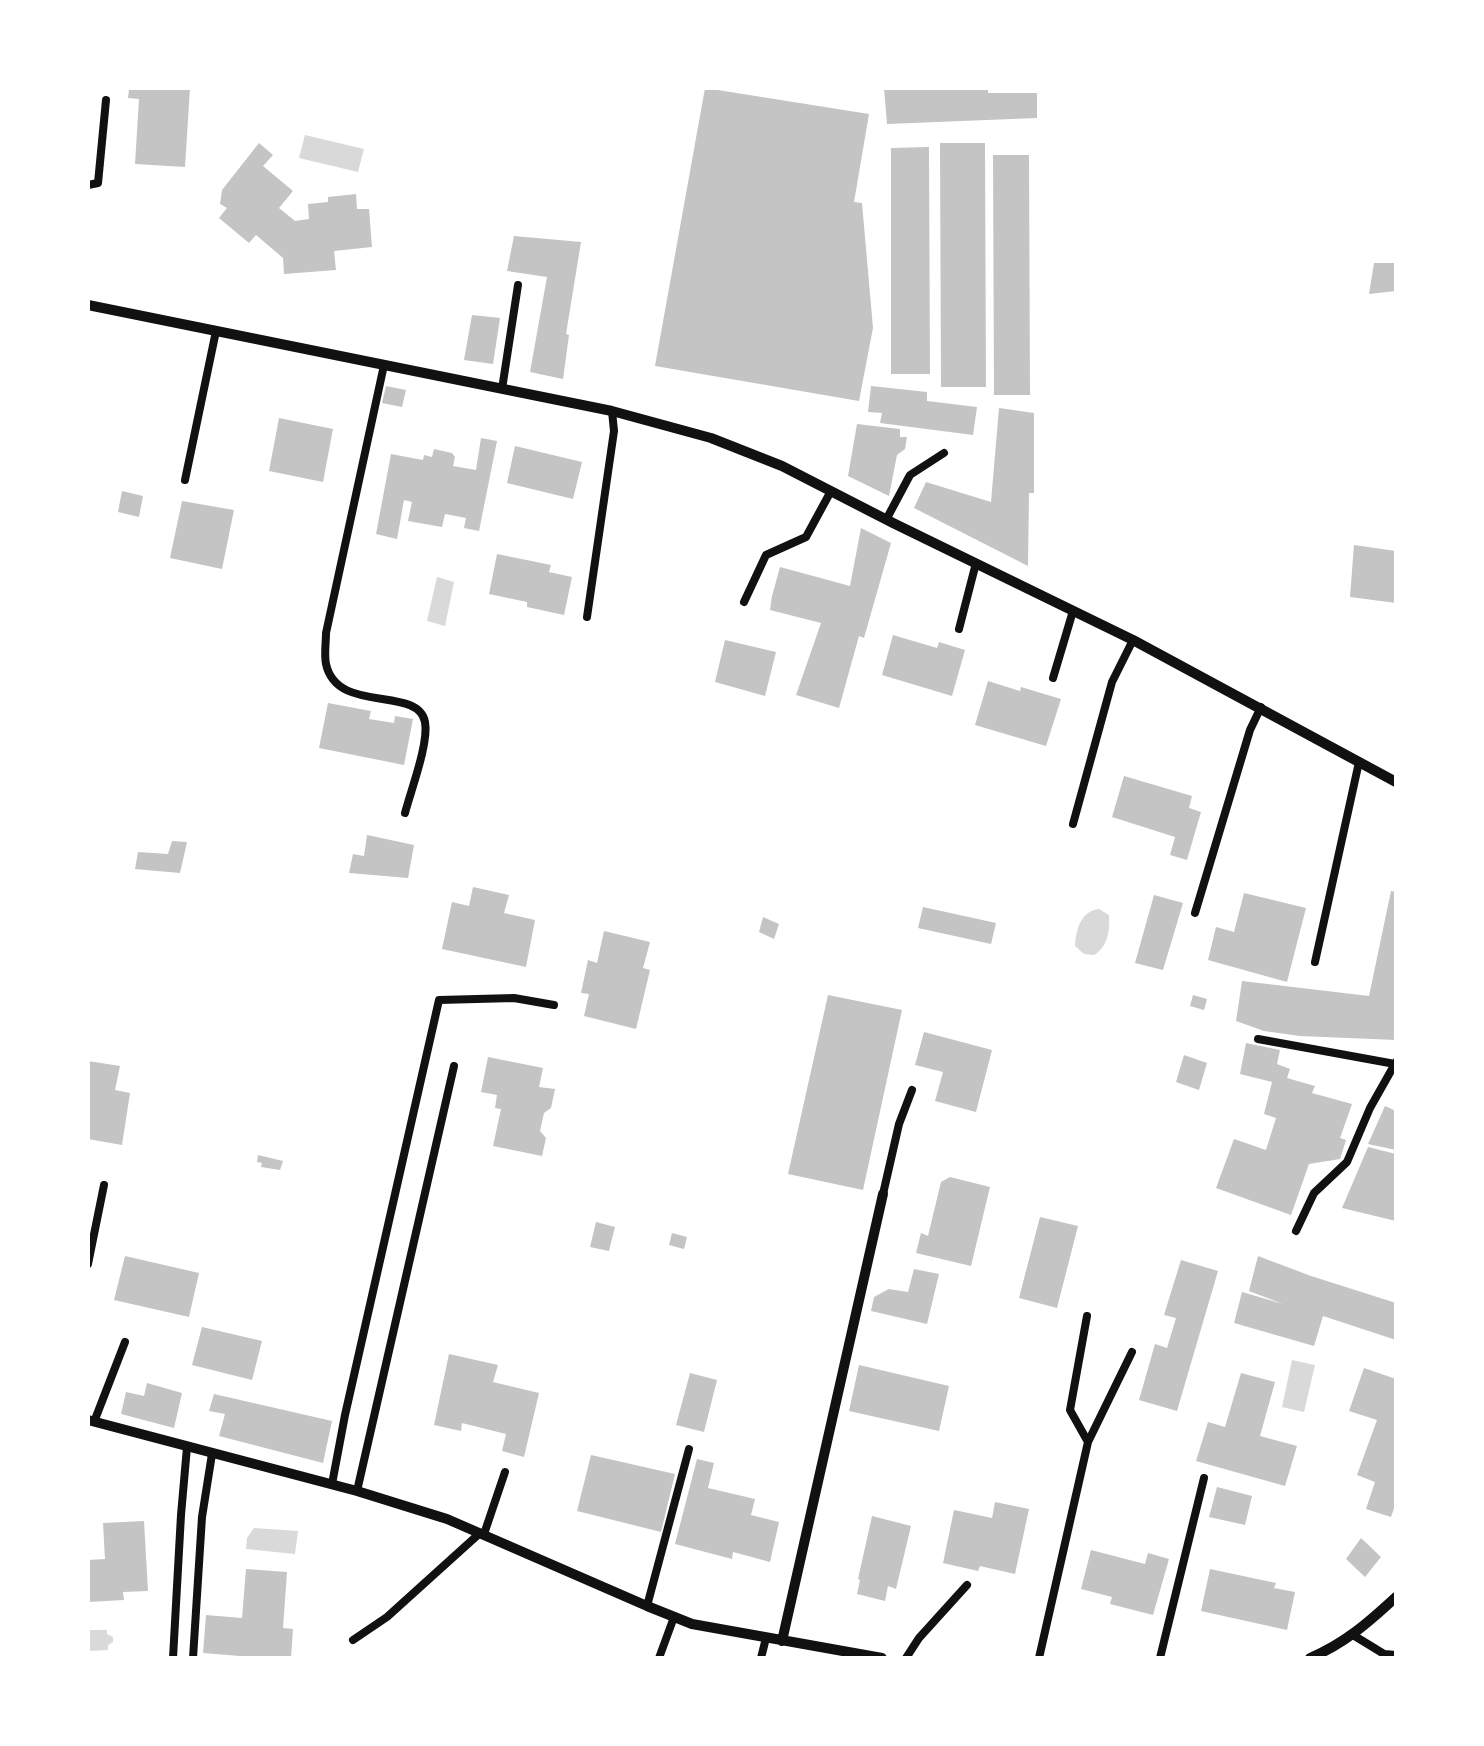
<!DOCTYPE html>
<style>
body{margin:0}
#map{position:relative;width:1484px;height:1746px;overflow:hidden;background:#fff;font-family:Montserrat,sans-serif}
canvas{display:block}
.frame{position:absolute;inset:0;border:90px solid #fff;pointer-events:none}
</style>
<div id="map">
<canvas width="1484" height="1746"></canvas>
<div class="frame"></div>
</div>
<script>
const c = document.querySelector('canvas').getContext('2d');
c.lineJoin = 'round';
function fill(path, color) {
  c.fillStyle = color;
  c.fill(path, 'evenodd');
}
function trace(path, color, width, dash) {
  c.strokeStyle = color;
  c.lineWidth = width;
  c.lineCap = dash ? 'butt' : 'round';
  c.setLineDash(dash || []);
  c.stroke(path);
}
const water = new Path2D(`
 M305 135 364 149 358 172 299 158Z
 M437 577 454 582 445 626 427 621Z
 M1099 909 1109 915C1110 930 1108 947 1094 955L1084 954 1075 946C1076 929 1081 911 1099 909Z
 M1292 1360 1315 1365 1304 1412 1282 1407Z
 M254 1528 298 1531 295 1554 246 1549 247 1538Z
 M88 1630H107V1634L113 1637V1642L108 1645V1650L88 1651Z`);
const building = new Path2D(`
 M147 88H190L185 167 135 164 139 99 128 98 129 89 147 90Z
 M705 88 869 114 854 202 862 203 873 328 859 401 655 366Z
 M884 88H988V93H1037V118L887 124Z
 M259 143 273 155 263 166 293 191 279 208 295 221 309 219 308 204 328 202V197L356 194 357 209H369L372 247 334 251 336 270 284 274 283 258 256 235 249 243 219 218 227 208 220 204 222 190Z
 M940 143H985L986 387H941Z
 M929 147 930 374H891V148Z
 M993 155H1029L1030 395H994Z
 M514 236 581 242 566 334 569 335 563 379 530 372 547 277 507 271Z
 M1374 263H1396V291L1369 294Z
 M472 315 500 318 493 364 464 360Z
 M386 386 406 390 402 407 382 403Z
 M871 386 927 392V401L977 407 973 435 880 423 882 413 868 412Z
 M999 408 1034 413V493H1029L1028 566 914 508 926 482 991 502Z
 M279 418 333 429 323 482 269 471Z
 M857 424 900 429V437H907L905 449 897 455 889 496 848 476Z
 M481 438 497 441 479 531 464 528 466 518 445 514 442 527 408 521 412 502 404 500 397 539 376 534 391 454 423 460 424 455 432 457 434 449 452 453 455 457 453 466 476 470Z
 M515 446 582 462 573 499 507 483Z
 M122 491 143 496 139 517 118 512Z
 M182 501 234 510 222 569 170 558Z
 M861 528 891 543 864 638 859 636 839 708 796 695 821 623 770 610 772 596 780 567 850 586Z
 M1354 545 1396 551V603L1350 597Z
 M497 554 551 565 549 572 572 577 564 615 527 607V602L489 594Z
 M893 635 937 648 939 642 965 650 952 696 882 675Z
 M725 640 776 652 765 696 715 682Z
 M988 681 1020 691 1021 687 1061 699 1046 746 975 725Z
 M328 703 371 711 369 719 394 723 395 716 413 719 404 765 319 748Z
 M1124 776 1192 796 1189 808 1201 812 1187 860 1170 855 1175 837 1112 817Z
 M367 835 414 845 408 878 349 873 353 854 364 856Z
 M172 841 187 842 180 873 135 869 138 852 168 854Z
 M473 887 509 895 504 913 535 920 526 967 442 949 452 902 469 906Z
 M1391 891 1396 892V1040L1300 1036 1264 1031 1236 1021 1242 981 1369 996Z
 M1244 893 1306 908 1287 982 1208 960 1216 927 1234 932Z
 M1154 895 1183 903 1163 970 1135 963Z
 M923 907 996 923 991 944 918 928Z
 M763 917 779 924 774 939 759 932Z
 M604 931 650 942 643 968 650 970 636 1029 584 1016 589 994 581 993 588 960 597 963Z
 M828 995 902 1010 863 1190 788 1174Z
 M1193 995 1207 999 1204 1010 1190 1006Z
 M924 1032 992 1050 976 1112 935 1101 943 1072 915 1065Z
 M1246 1043 1280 1050 1277 1064 1290 1069 1287 1078 1315 1086 1312 1093 1352 1104 1340 1138 1346 1140 1340 1159 1309 1164 1291 1215 1216 1188 1234 1139 1266 1150 1276 1118 1264 1114 1272 1082 1240 1074Z
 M1184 1055 1207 1063 1199 1090 1176 1082Z
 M488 1057 543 1068 539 1087 555 1089 551 1108 544 1113 540 1131 546 1138 542 1156 493 1146 501 1109 495 1108 497 1095 481 1092Z
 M88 1061 120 1066 115 1090 130 1093 122 1145 88 1139Z
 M1385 1106 1396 1111V1150L1368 1144Z
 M1368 1147 1396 1154V1221L1342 1208Z
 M258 1155 283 1161 280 1170 261 1167 262 1163 257 1162Z
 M950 1177 990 1187 971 1266 916 1253 921 1233 928 1236 941 1182Z
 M1040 1217 1078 1226 1057 1308 1019 1298Z
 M596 1222 615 1227 609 1251 590 1247Z
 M672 1233 687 1237 684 1249 669 1245Z
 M125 1256 199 1273 189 1317 114 1300Z
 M1258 1256 1311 1276 1396 1303V1340L1323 1316 1314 1346 1234 1323 1242 1292 1283 1304 1249 1291Z
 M1181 1260 1218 1271 1177 1411 1139 1400 1155 1344 1167 1348 1176 1318 1164 1315Z
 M914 1269 939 1274 927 1324 871 1311 874 1297 889 1289 908 1292Z
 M202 1327 262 1341 252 1380 192 1365Z
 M449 1354 498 1365 493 1382 539 1393 524 1457 502 1451 506 1434 462 1423 461 1431 434 1425Z
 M859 1365 949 1386 939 1431 849 1411Z
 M1364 1368 1396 1379V1503L1391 1517 1366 1509 1375 1482 1357 1475 1377 1420 1349 1411Z
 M690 1373 717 1380 704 1432 676 1425Z
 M1241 1373 1275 1382 1260 1436 1297 1446 1285 1486 1196 1461 1208 1422 1225 1427Z
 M147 1383 182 1393 174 1428 121 1414 126 1392 144 1396Z
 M214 1394 332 1421 323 1463 219 1436 225 1414 209 1411Z
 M591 1455 675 1474 661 1532 577 1511Z
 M697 1459 714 1463 708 1488 755 1499 751 1515 779 1522 770 1562 733 1552 732 1559 675 1544Z
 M1217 1487 1252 1496 1245 1525 1209 1517Z
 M995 1502 1029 1509 1015 1574 980 1566 978 1571 943 1563 954 1510 992 1518Z
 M872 1516 911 1526 896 1589 888 1586 885 1601 857 1594 860 1580 858 1579Z
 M144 1521 148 1591 123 1592 124 1600 88 1602V1560L105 1559 103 1523Z
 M1361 1538 1381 1557 1365 1577 1346 1559Z
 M1091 1550 1145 1564 1148 1553 1169 1559 1153 1615 1110 1604 1112 1597 1081 1589Z
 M246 1569 287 1572 283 1628 293 1629 291 1658H240V1656L203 1653 206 1615 242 1618Z
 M1210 1569 1276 1583 1274 1588 1295 1592 1287 1630 1201 1611Z`);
const service = new Path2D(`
 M88 185 98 183 106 100
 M384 365 326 633C326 643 324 654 326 664 337 715 418 685 425 722 429 743 411 790 405 813
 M502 389 518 285
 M185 480 216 331
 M886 520 910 475 944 453
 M744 602 766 555 806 537 831 491
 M587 617 614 431 612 411
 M959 629 976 563
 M1053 678 1073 611
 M1073 824 1112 682 1133 640
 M1195 913 1250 730 1261 707
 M1315 962 1359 762
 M1258 1039 1395 1064
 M883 1194 899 1124 912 1090
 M1296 1231 1314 1193 1347 1162 1370 1108 1396 1062
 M88 1264 104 1185
 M94 1422 125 1342
 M1088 1442 1132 1352
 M332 1484 345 1415 439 1000 514 998 554 1005
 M357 1491 454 1066
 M484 1534 505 1472
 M647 1606 689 1449
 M1353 1635 1384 1654 1396 1655
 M353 1640 387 1617 480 1533
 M173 1658 181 1515 187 1447
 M193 1658 202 1517 212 1454
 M659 1658 674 1617
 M761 1658 766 1638
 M906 1658 919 1638 967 1585
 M1039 1658 1088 1442 1070 1410 1087 1316
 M1160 1658 1204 1478`);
const minor = new Path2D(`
 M88 305 612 411 711 438 782 466 893 523 1133 640 1396 782
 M88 1420 357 1491 447 1519 647 1606 692 1624 882 1658
 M782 1641 883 1194
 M1310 1658C1344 1644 1369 1622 1396 1597`);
fill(water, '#d9d9d9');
fill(building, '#c4c4c4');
trace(service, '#111', 8);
trace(minor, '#111', 10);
</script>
